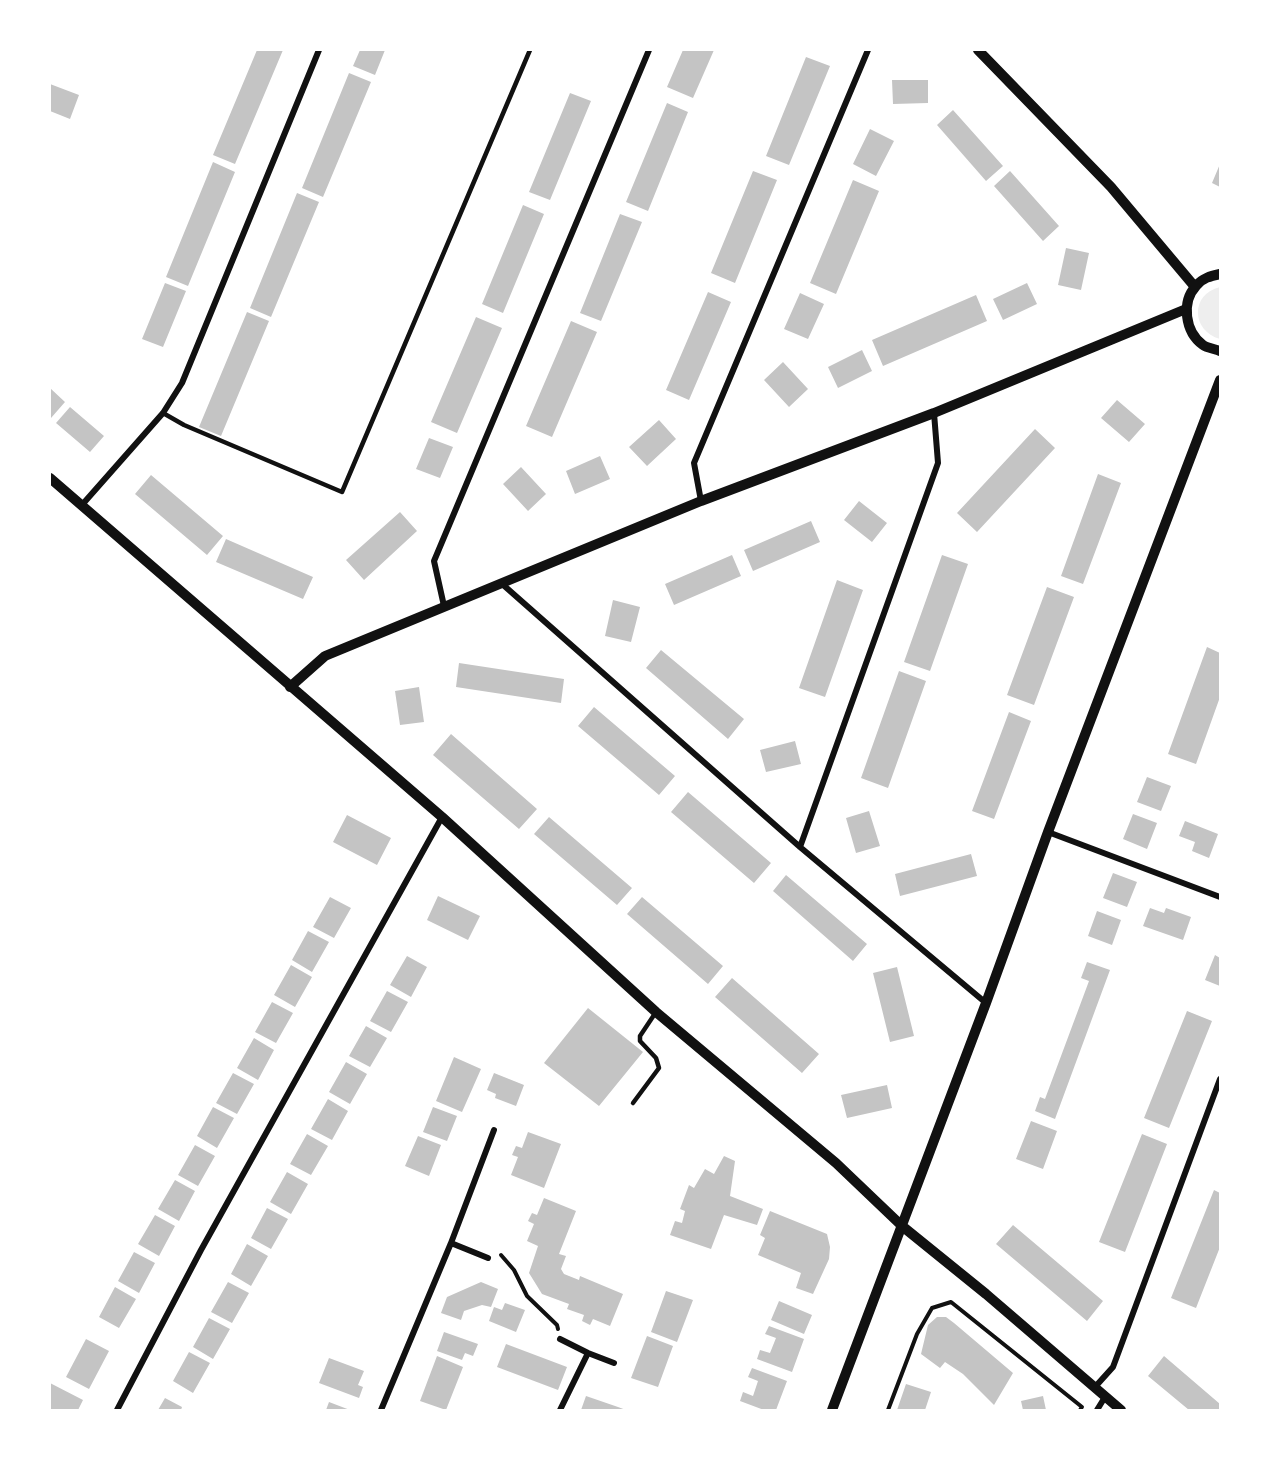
<!DOCTYPE html>
<style>
body{margin:0}
#map{position:relative;width:1270px;height:1460px;overflow:hidden;background:#fff;font-family:Manrope,sans-serif}
canvas{display:block}
.frame{position:absolute;inset:0;border:51px solid #fff;pointer-events:none}
</style>
<div id="map">
<canvas width="1270" height="1460"></canvas>
<div class="frame"></div>
</div>
<script>
const c = document.querySelector('canvas').getContext('2d');
c.lineJoin = 'round';
function fill(path, color) {
  c.fillStyle = color;
  c.fill(path, 'evenodd');
}
function trace(path, color, width, dash) {
  c.strokeStyle = color;
  c.lineWidth = width;
  c.lineCap = dash ? 'butt' : 'round';
  c.setLineDash(dash || []);
  c.stroke(path);
}
const green = new Path2D(`
 M1220 287V339C1191 331 1190 294 1220 287Z`);
const building = new Path2D(`
 M257 50H283L235 164 213 155Z
 M360 50H385L375 75 353 66Z
 M683 50H714L693 98 667 87Z
 M806 57 830 66 789 165 766 156Z
 M349 73 371 82 323 197 302 188Z
 M892 80H928V103L893 104Z
 M50 84 79 95 70 119 50 111Z
 M570 93 591 101 550 200 529 192Z
 M667 103 688 112 648 211 626 202Z
 M953 110 1003 166 986 181 937 125Z
 M870 129 894 141 876 176 853 164Z
 M213 162 235 172 188 286 166 277Z
 M1220 164V187L1212 183Z
 M753 171 777 180 735 283 711 273Z
 M1010 171 1059 226 1043 241 994 186Z
 M853 180 879 191 836 294 810 283Z
 M297 193 319 202 271 317 250 308Z
 M523 205 544 214 503 313 482 304Z
 M620 214 642 222 601 321 580 313Z
 M1066 248 1089 253 1081 290 1058 285Z
 M165 283 186 291 163 347 142 339Z
 M1027 283 1037 304 1003 320 993 299Z
 M708 292 731 302 689 400 666 390Z
 M800 293 824 304 808 339 784 329Z
 M976 295 987 321 883 366 872 340Z
 M247 312 269 321 221 436 199 427Z
 M476 317 502 328 457 433 431 422Z
 M571 321 597 332 552 437 526 426Z
 M862 350 872 371 838 388 828 367Z
 M783 362 808 389 789 407 764 380Z
 M50 388 65 402 51 418 50 416Z
 M1117 400 1145 424 1129 442 1101 418Z
 M70 407 104 436 90 452 56 423Z
 M659 420 676 439 647 466 629 447Z
 M1035 429 1055 448 977 532 957 513Z
 M429 438 453 447 440 478 416 469Z
 M600 456 610 479 575 494 566 471Z
 M521 467 546 494 528 511 503 484Z
 M1098 474 1121 483 1083 584 1061 576Z
 M151 475 223 536 207 555 135 494Z
 M859 501 887 523 872 542 844 520Z
 M400 512 417 531 364 580 346 560Z
 M811 521 820 542 753 571 744 550Z
 M226 539 313 577 303 599 216 562Z
 M732 555 741 576 674 605 665 584Z
 M942 555 968 564 930 671 904 662Z
 M837 580 863 590 825 697 799 688Z
 M1047 587 1074 597 1034 705 1007 695Z
 M613 600 640 607 631 642 605 636Z
 M1207 647 1220 653V697L1196 764 1168 754Z
 M661 650 744 719 728 739 646 668Z
 M459 663 564 679 561 703 456 687Z
 M899 671 926 681 888 788 861 778Z
 M419 687 424 722 400 725 395 691Z
 M594 707 675 776 659 795 578 726Z
 M1009 712 1031 721 994 819 972 811Z
 M451 734 537 809 519 829 433 755Z
 M795 741 801 764 766 772 760 750Z
 M1147 777 1171 786 1161 811 1137 802Z
 M688 792 771 863 754 883 671 812Z
 M869 811 880 846 856 853 846 818Z
 M1133 814 1157 823 1147 849 1123 839Z
 M347 815 391 838 377 865 333 842Z
 M549 817 632 888 617 905 534 834Z
 M1185 821 1218 834 1209 858 1192 851 1195 842 1179 836Z
 M971 854 977 876 900 896 895 874Z
 M1113 873 1137 882 1127 907 1103 898Z
 M786 875 867 944 853 961 773 891Z
 M438 896 480 916 468 940 427 920Z
 M330 897 351 908 334 938 313 927Z
 M642 897 723 966 708 984 627 914Z
 M1150 908 1164 913 1166 908 1191 917 1183 940 1143 926Z
 M1097 911 1121 920 1112 945 1088 936Z
 M308 931 329 942 312 972 292 960Z
 M1215 955 1220 958V986L1205 980Z
 M407 956 427 967 411 997 390 985Z
 M1087 962 1110 970 1055 1119 1035 1111 1040 1097 1045 1099 1089 981 1081 978Z
 M291 965 312 977 295 1007 274 995Z
 M897 967 914 1036 890 1042 873 973Z
 M732 978 819 1054 802 1073 715 997Z
 M387 991 408 1002 391 1032 370 1021Z
 M272 1002 293 1013 276 1043 255 1032Z
 M588 1008 643 1052 599 1106 544 1063Z
 M1187 1011 1212 1021 1169 1128 1144 1118Z
 M366 1026 387 1038 370 1067 349 1056Z
 M254 1038 274 1050 258 1080 237 1068Z
 M454 1057 481 1069 462 1112 436 1101Z
 M346 1062 367 1074 350 1104 329 1092Z
 M233 1073 254 1084 237 1114 216 1103Z
 M494 1073 524 1085 516 1106 495 1098 496 1094 487 1090Z
 M887 1085 892 1108 847 1118 841 1095Z
 M328 1099 348 1111 332 1140 311 1129Z
 M213 1107 234 1118 217 1148 197 1136Z
 M433 1107 457 1116 447 1141 423 1132Z
 M1031 1121 1057 1131 1043 1169 1016 1159Z
 M528 1132 561 1144 544 1188 511 1175 518 1157 512 1155 516 1146 522 1148Z
 M307 1134 328 1146 311 1175 290 1164Z
 M1142 1134 1167 1144 1125 1252 1099 1242Z
 M418 1136 441 1145 429 1176 405 1166Z
 M195 1145 215 1156 198 1186 178 1175Z
 M724 1156 735 1161 730 1196 763 1209 757 1225 724 1215 711 1249 670 1235 675 1221 682 1223 685 1211 680 1209 689 1185 694 1188 705 1169 714 1174Z
 M287 1172 308 1184 291 1214 270 1202Z
 M175 1180 195 1191 179 1221 158 1209Z
 M1214 1190 1220 1193V1247L1196 1308 1171 1298Z
 M544 1198 576 1211 559 1254 566 1256 561 1269 564 1274 579 1280 580 1276 623 1294 610 1326 593 1319 590 1325 582 1321 584 1315 567 1309 569 1304 542 1294 529 1273 538 1246 527 1241 534 1224 528 1221 532 1213 537 1215Z
 M267 1208 288 1219 271 1249 251 1238Z
 M770 1211 827 1234 830 1247 829 1259 813 1294 796 1288 801 1273 758 1255 765 1238 760 1235Z
 M155 1215 175 1226 159 1256 138 1244Z
 M1013 1225 1103 1301 1087 1321 996 1244Z
 M247 1244 268 1256 251 1286 231 1274Z
 M134 1252 155 1263 139 1293 118 1281Z
 M228 1282 249 1293 232 1323 211 1312Z
 M481 1282 498 1289 491 1307 482 1305 464 1311 461 1320 441 1313 447 1297Z
 M115 1287 136 1299 119 1328 99 1317Z
 M666 1291 693 1300 677 1342 651 1332Z
 M779 1301 812 1315 804 1334 771 1320Z
 M505 1303 525 1310 516 1332 489 1321 494 1307 502 1310Z
 M937 1317H946L954 1323 1013 1373 994 1405 963 1374 945 1362 940 1368 921 1354 928 1325Z
 M209 1318 230 1329 213 1359 193 1347Z
 M769 1326 804 1339 792 1372 757 1359 760 1350 770 1353 776 1338 765 1334Z
 M444 1332 478 1344 473 1356 465 1353 462 1360 437 1351Z
 M647 1336 673 1346 658 1387 631 1378Z
 M86 1339 109 1351 89 1389 66 1377Z
 M506 1344 567 1367 558 1390 497 1367Z
 M189 1352 210 1363 193 1393 173 1381Z
 M437 1356 463 1367 446 1410 420 1401Z
 M1164 1356 1220 1404V1410H1189L1148 1376Z
 M329 1358 364 1371 358 1385 363 1387 359 1398 319 1383Z
 M752 1368 787 1381 776 1410H764L740 1401 743 1392 753 1396 758 1381 748 1377Z
 M50 1383 83 1400 78 1410 50 1409Z
 M906 1384 931 1392 925 1410H897Z
 M586 1396 618 1407 626 1410H581Z
 M1043 1396 1046 1410H1023L1021 1401Z
 M165 1398 182 1407 181 1410H158Z
 M329 1402 350 1410H326Z`);
const path = new Path2D(`
 M501 1255 514 1270 527 1296 557 1325 558 1329
 M888 1410 917 1334 932 1308 951 1302 1082 1407 1080 1410`);
const service = new Path2D(`
 M163 413 184 425 342 492 530 50
 M633 1103 659 1068 656 1058 640 1041V1036L656 1012`);
const minor = new Path2D(`
 M701 501 694 463 868 50
 M81 506 163 413 182 383 319 50
 M501 583 800 847 986 1003
 M444 606 434 561 649 50
 M1048 832 1220 897
 M800 847 938 463 934 413
 M451 1243 488 1258
 M560 1339 588 1353 614 1363
 M1095 1387 1113 1367 1220 1079
 M117 1410 201 1250 442 817
 M381 1410 451 1243 494 1130
 M560 1410 588 1353
 M1097 1410 1105 1397`);
const tertiary = new Path2D(`
 M978 50 1111 187 1195 287
 M1220 274C1211 276 1202 278 1196 286 1181 302 1185 332 1203 345 1207 348 1215 349 1220 351
 M50 478 442 817 656 1012 836 1163 902 1226 986 1294 1121 1410
 M290 687 325 656 701 501 934 413 1186 309
 M832 1410 986 1003 1048 832 1220 380`);
fill(green, '#eee');
fill(building, '#c4c4c4');
trace(path, '#111', 4);
trace(service, '#111', 4.5);
trace(minor, '#111', 6);
trace(tertiary, '#111', 10);
</script>
